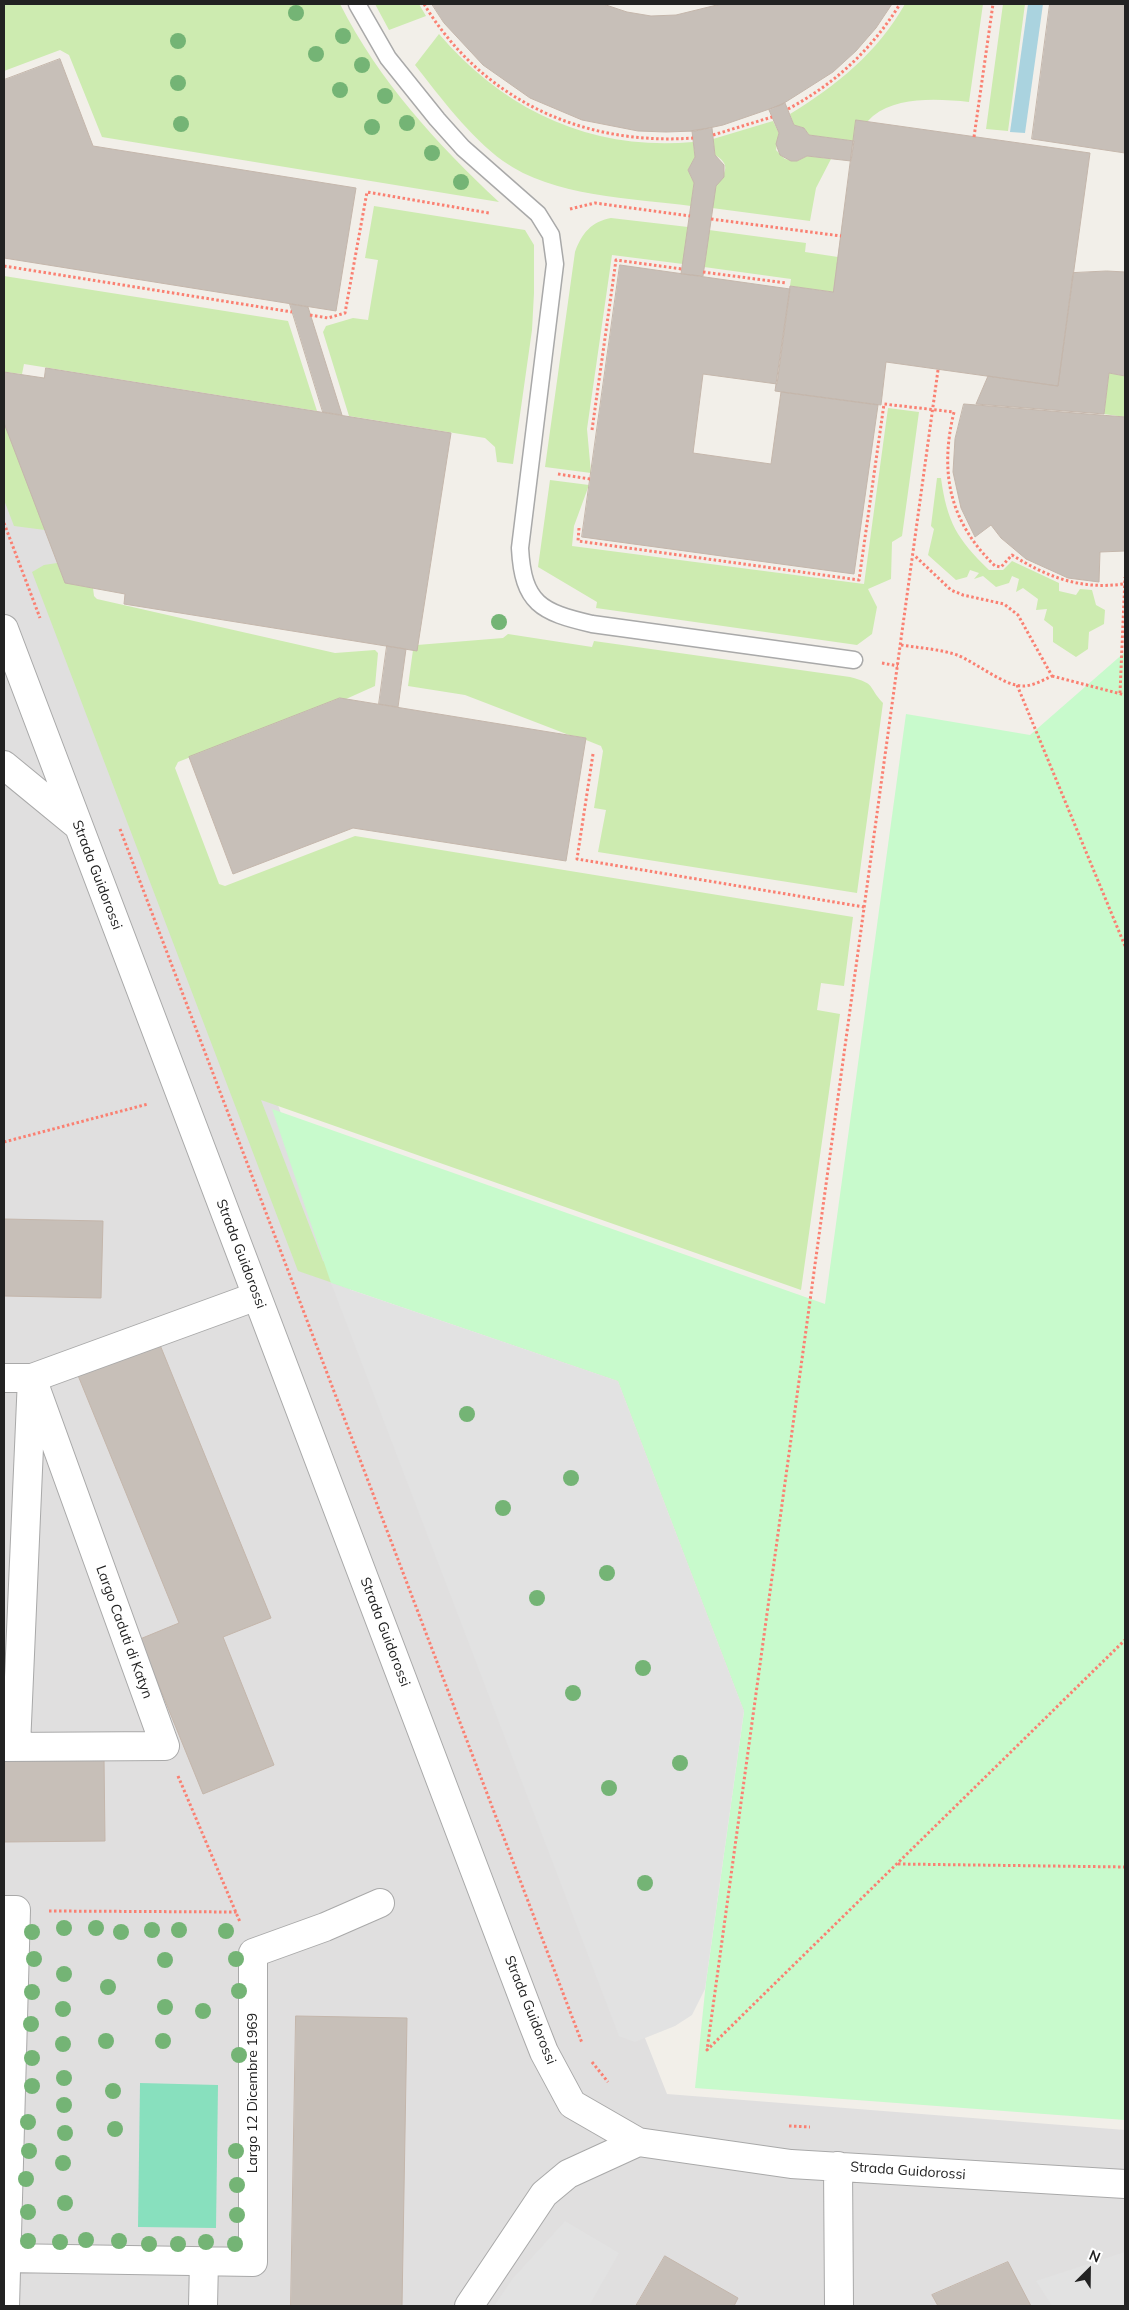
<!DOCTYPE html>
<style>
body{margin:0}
#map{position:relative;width:1129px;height:2310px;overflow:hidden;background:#f2efe9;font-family:Mulish,sans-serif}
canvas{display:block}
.frame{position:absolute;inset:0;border:5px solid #222;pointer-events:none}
.north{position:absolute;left:1064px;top:2245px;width:50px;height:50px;-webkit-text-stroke:4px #fff;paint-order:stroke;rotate:23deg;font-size:14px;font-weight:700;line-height:20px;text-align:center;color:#222}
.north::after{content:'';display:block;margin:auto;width:18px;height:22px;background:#222;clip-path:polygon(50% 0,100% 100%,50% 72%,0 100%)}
</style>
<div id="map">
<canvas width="1129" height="2310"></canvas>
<div class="frame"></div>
<div class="north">N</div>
</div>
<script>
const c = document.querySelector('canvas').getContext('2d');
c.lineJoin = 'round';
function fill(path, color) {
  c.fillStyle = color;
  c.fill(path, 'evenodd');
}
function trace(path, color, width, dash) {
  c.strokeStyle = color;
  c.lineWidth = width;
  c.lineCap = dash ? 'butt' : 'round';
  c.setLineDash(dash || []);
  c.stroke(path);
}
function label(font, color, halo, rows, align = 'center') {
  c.font = font + ' Mulish,sans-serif';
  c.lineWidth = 4.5;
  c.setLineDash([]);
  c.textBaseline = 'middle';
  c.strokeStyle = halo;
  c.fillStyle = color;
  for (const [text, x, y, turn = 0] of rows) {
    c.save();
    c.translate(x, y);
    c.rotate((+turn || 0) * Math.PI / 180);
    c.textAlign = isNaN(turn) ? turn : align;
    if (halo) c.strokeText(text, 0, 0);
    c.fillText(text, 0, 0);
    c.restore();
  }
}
const residential = new Path2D(`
 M4 409 667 2094 1125 2130V2306H4Z`);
const grass = new Path2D(`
 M4 4H340C379 81 436 143 499 202L102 137 69 55 60 50 4 71Z
 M375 4H419L426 16 389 30Z
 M905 4H983L969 102C939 99 898 96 873 116 865 123 860 132 854 141L809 135 804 128 794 125 790 114C836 86 878 52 905 4Z
 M1003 4H1025L1008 131 986 129Z
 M439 34C505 111 591 151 693 142L695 157 688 170 694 183 691 206C632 198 553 197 503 161 469 136 441 98 415 65Z
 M773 121 779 133 776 150 785 159 797 161 807 156 831 159 816 188 810 221 712 208C713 202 714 195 715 188 719 178 736 167 715 155L713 139Z
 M374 206 525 230 534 245V293L532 330 513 464 497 462 495 447 485 438 349 416 323 332 326 326 353 318 368 320 378 260 365 258Z
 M611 218 688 227 683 264 612 255 587 429 591 473 545 467 575 252C582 233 591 222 611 218Z
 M709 230 806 243 805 252 838 257 833 292 790 286 791 279 704 267Z
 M4 276 288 321 317 411 24 364 22 374 4 372Z
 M1109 373 1125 376V417L1104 414Z
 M888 408 919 412 902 536 892 542 891 579 868 589 877 607 872 634 857 645 596 608 597 602 538 567 550 480 589 485 574 526 572 546 864 584Z
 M4 423 45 530 14 526 4 500Z
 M937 478H941C947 522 957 539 989 570H1003L1012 561 1059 583V591L1076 595 1080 589 1092 590 1096 605 1105 610 1104 624 1089 632 1088 649 1076 657 1053 642V627L1044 620 1047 609 1036 610 1038 599 1023 588 1016 592 1019 579 1012 576 1009 583 996 587 983 576 974 579 979 573 970 570 967 577 956 580 928 555 934 529 931 526Z
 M57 563 65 583 93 588 94 596 97 599 335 653 375 650 378 653 375 686 346 699 340 698 178 762 175 768 219 884 225 886 355 836 853 917 844 986 821 983 817 1010 840 1014 801 1290 261 1100 323 1261 784 1425 744 1711 618 1381 298 1271 32 572 44 565Z
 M508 634 592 647 594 641 850 677C877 684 867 686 883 703L857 893 598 852 606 810 594 808 603 751 601 746 586 740V738L569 735 465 695 408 686 413 650 417 645 503 638Z`);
const park = new Path2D(`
 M1125 652V2120L695 2088 706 1982 744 1711 618 1381 331 1283 272 1109 825 1304 906 714 1030 735Z`);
const pitch = new Path2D(`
 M140 2083 218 2085 216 2228 138 2227Z`);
const parking = new Path2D(`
 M331 1283 618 1381 744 1711 705 1989 692 2015 675 2026 635 2042 619 2036Z
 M565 2221 619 2253 589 2306H494L513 2278Z
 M1125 2252V2306H1052L1036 2281Z`);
const water = new Path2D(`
 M1028 4H1043L1025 133 1010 132Z`);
const building = new Path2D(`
 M432 4H603L627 12 651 16 676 15 721 4H892L876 28 856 51 833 72 781 105 723 125 695 131 666 132 638 131 582 120 530 98 483 65 444 23Z
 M1050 4H1125V153L1032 139Z
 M60 59 93 146 356 188 336 311 4 258V80Z
 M785 103 794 125 804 128 809 135 854 141 851 161 807 156 797 161H791L780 155 776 144 779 133 769 110Z
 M856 120 1090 153 1058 386 886 362 881 405 775 391 790 286 833 292Z
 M712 128 715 155 724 165V177L716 186 703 276 681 274 694 183 688 170 695 157 692 131Z
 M620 265 790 289 777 384 703 374 693 453 771 464 781 392 878 405 854 574 582 537Z
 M1107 271 1125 272V376L1109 373 1104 414 976 404 988 376 1058 386 1073 273Z
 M290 304 308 307 342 415 323 412Z
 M46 368 451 433 417 651 124 604 125 594 65 583 4 423V372L44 378Z
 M964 404 1125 417V551L1100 552 1099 582 1068 578 1026 559 1001 538 991 525 975 537 961 508 953 472 955 439Z
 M387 646 406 649 398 707 379 704Z
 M340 698 586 738 566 861 353 828 233 874 189 757Z
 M4 1219 103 1221 101 1298 4 1296Z
 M158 1340 271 1618 223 1637 274 1765 203 1794 140 1639 179 1623 77 1373Z
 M4 1758H104L105 1841 4 1842Z
 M296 2016 407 2018 402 2306H291Z
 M665 2256 738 2298 734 2306H636Z
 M1008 2262 1031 2306H938L932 2295Z`);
const path = new Path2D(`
 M424 4C482 100 583 146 693 138
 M788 109C835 84 872 49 900 4
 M713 135 772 117
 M974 137 993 4
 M570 209 595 203 690 216
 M711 219 841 236
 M4 266 292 312
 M703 272 786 283
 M310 315 328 318 345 313 367 192 489 213
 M938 370 707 2050 1125 1640
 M592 430 616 260 682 269
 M558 474 590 479
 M4 523 40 618
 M579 528 578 541 859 580 884 404 954 412C939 474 950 522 995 566L1001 567 1012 555C1047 577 1081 590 1123 584
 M901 645C920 648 939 649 957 655 977 663 1004 686 1023 686 1033 686 1043 680 1052 676L1018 615 1004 604 963 595 951 590 914 555
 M882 663 898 666
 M1052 676 1125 695
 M1017 685 1125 946
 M1120 693 1125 577
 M593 754 577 859 864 907
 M120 829 582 2043
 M4 1142 148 1104
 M178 1776 240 1922
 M898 1864 1125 1867
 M49 1911 237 1912
 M592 2062 608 2082
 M789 2126 810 2127`);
const lane = new Path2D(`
 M357 4 388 58 437 119 463 148 538 214 551 235 555 264 520 548C523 604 541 612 592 624L854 660`);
const street = new Path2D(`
 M4 629 533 2024 544 2052 572 2104 638 2142 791 2164 1125 2184
 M4 765 77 825
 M4 1378H32L165 1746 4 1747
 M16 1746 32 1378 257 1296
 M4 1910H16L5 2306
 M838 2166 839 2306
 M5 2258 253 2262V1953L325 1927 380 1903
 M203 2306 204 2261
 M469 2306 544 2194 568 2174 638 2142`);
const trees = [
 [296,13],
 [343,36],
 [178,41],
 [316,54],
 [362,65],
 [178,83],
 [340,90],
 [385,96],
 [407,123],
 [181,124],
 [372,127],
 [432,153],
 [461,182],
 [499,622],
 [467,1414],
 [571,1478],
 [503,1508],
 [607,1573],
 [537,1598],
 [643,1668],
 [573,1693],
 [680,1763],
 [609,1788],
 [645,1883],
 [64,1928],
 [96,1928],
 [152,1930],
 [179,1930],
 [226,1931],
 [32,1932],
 [121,1932],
 [34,1959],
 [236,1959],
 [165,1960],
 [64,1974],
 [108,1987],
 [239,1991],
 [32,1992],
 [165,2007],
 [63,2009],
 [203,2011],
 [31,2024],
 [106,2041],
 [163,2041],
 [63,2044],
 [239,2055],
 [32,2058],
 [64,2078],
 [32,2086],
 [113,2091],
 [64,2105],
 [28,2122],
 [115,2129],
 [65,2133],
 [29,2151],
 [236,2151],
 [63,2163],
 [26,2179],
 [237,2185],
 [65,2203],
 [28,2212],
 [237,2215],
 [86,2240],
 [28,2241],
 [119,2241],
 [60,2242],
 [206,2242],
 [149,2244],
 [178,2244],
 [235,2244]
];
const streetNames = [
 ["Strada Guidorossi",97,875,69],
 ["Strada Guidorossi",241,1254,69],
 ["Largo Caduti di Katyn",124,1632,70],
 ["Strada Guidorossi",385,1632,69],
 ["Strada Guidorossi",530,2010,68],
 ["Largo 12 Dicembre 1969",253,2093,-90],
 ["Strada Guidorossi",908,2171,4]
];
fill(residential, '#e0dfdf');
fill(grass, '#cdebb0');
fill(park, '#c8facc');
fill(pitch, '#88e0be');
fill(parking, '#e2e2e2');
fill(water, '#aad3df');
fill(building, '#c7bfb8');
trace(building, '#c4b6ab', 1);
trace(lane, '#a9a9a9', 19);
trace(street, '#a9a9a9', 30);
trace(path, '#fa8072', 3, [2.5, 2.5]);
trace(lane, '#fff', 16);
trace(street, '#fff', 28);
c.fillStyle = '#74b475';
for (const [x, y] of trees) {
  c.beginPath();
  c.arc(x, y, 8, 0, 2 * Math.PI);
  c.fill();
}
label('14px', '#222', '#fff', streetNames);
</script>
